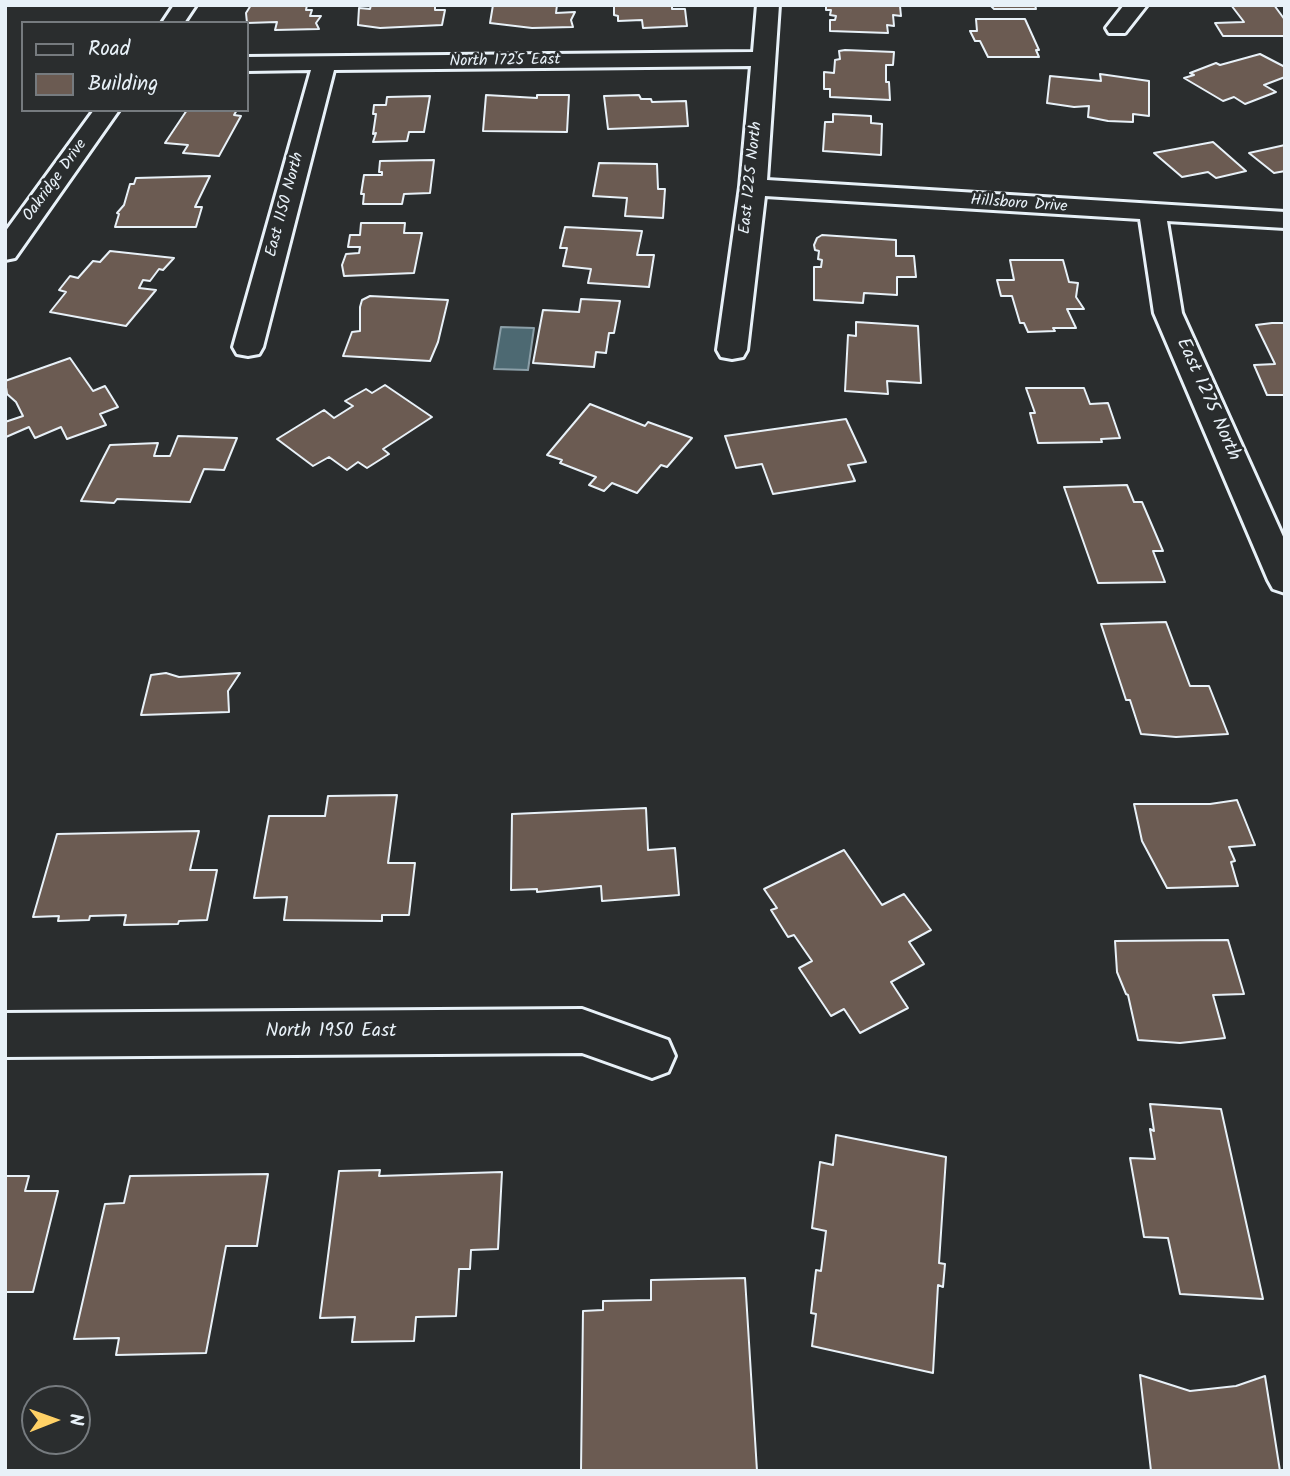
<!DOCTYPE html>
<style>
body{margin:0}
#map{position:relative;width:1290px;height:1476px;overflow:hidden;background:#2a2d2e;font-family:Kalam,sans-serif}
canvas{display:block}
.frame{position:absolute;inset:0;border:7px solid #e8f1f8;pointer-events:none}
.legend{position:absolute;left:21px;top:21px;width:228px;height:91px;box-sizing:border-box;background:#2a2d2e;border:2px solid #767b7f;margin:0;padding:9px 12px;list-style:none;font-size:21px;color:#e8f1f8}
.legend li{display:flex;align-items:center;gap:14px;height:35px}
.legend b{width:35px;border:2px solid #767b7f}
.north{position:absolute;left:21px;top:1385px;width:70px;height:70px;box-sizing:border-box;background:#2a2d2e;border:2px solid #767b7f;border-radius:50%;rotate:89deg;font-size:19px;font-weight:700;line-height:28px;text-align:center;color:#e8f1f8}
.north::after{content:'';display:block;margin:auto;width:24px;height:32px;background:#ffd166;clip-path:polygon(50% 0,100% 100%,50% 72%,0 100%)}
</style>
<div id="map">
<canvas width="1290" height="1476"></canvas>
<div class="frame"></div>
<ul class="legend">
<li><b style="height:9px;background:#2a2d2e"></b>Road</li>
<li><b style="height:19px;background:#6b5b52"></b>Building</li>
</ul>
<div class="north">N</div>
</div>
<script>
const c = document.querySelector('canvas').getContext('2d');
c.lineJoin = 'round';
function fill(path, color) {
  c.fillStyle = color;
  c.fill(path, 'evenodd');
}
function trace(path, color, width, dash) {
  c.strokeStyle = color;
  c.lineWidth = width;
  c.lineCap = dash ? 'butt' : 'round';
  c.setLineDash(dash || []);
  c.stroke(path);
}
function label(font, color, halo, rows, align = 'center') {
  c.font = font + ' Kalam,sans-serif';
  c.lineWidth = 5;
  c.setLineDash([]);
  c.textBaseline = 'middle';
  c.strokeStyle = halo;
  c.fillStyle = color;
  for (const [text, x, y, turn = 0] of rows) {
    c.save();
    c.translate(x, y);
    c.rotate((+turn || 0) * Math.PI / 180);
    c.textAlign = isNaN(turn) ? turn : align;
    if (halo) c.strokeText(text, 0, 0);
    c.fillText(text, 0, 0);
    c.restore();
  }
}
const water = new Path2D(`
 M501 327 534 328 528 370 494 369Z`);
const building = new Path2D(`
 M251 5H307L306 10H312L310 16H321L316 23 319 29 275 30 277 22 247 23 246 13Z
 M371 5H435V10H445L442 25 380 28 358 25 359 8 370 9Z
 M493 5H557L556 13 575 12 571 20 573 27 532 28 490 23Z
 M614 5H672V9H685L687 26 643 28 642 20 618 21V16L614 15Z
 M826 5 900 6 901 16 893 15 894 26 887 25 888 33 830 31V20H835L836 16 830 15 831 10H826Z
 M990 5H1035L1036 9H994Z
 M1231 5H1274L1285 20V36H1223L1215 23 1244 22Z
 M976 19H1025L1039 50H1036L1039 57H988L980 41H975L970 31H977Z
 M845 50 894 52 893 65H886V82H889L890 100 830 97V89H824V72L834 73 835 60 840 59 839 51Z
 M1260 54 1285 67V77L1264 85 1276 92 1245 104 1234 97 1223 101 1184 78 1194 75 1190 73 1216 63 1220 65Z
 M1100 74 1149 81V116L1133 114V122L1108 121 1088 117 1089 106 1074 107 1047 103 1050 76 1101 81Z
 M486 95 537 98V95H569L567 132 483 131Z
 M639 95 641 99H651L652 102 686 101 688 126 608 129 604 96Z
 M430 96 424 132H409L407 141 373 142 376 133 373 134 376 114H373L374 105H386L387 97Z
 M187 110H237L234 115 241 116 219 156 183 153 188 145 165 143Z
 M833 114 871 116V123L882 124 881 155 823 151 825 122H833Z
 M1213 142 1246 171 1216 178 1208 172 1182 177 1154 153Z
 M1285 145V171L1274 173 1249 153Z
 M434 160 430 193 404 194 402 204H363L364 194H361L364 175H382V172H379L380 161Z
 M599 163 657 164 658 189H665L663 218 625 216 627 198 593 196Z
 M210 176 195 207H202L196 227H115L119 214 117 213 124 205 130 184H134L136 178Z
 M361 223H405L404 233H422L414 273 344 276 342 265 346 254 359 253 360 247H348L350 235H360Z
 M565 227 642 231 637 255H654L649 287 588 283 591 269 563 266 567 248H560Z
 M822 235 896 240V256H914L916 277H897V295L864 293 863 303 814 300V267H821L822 260 818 259 819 251 815 250 814 245 817 238Z
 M110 251 174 258 163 270 159 269 150 281 143 280 139 288 156 290 126 326 50 312 66 292 59 290 70 276 78 278 93 261 100 262Z
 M1010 260H1063L1069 282 1078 283 1076 297 1084 309H1067L1076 328H1053L1055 331 1028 332 1024 323H1020L1012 296H1001L997 280H1014Z
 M370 296 448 300 438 342 430 361 343 356 352 332 360 331V307L362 300Z
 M581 299 620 301 614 333H609L606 353 596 352 594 367 533 363 543 310 579 312Z
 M856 322 918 326 921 383 887 381 888 394 845 391 848 335 856 336Z
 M1272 323H1285V395H1267L1254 365 1275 364 1256 325Z
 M70 358 93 391 105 386 118 407 100 414 106 425 67 439 61 427 35 438 29 427 6 437 5 422 23 416 16 402 7 394 5 381Z
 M385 385 432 417 383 449 389 454 367 468 358 462 347 470 329 457 313 466 277 439 324 410 334 418 353 406 345 401 366 389 372 393Z
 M1026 388H1084L1090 404 1108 403 1120 438 1101 439 1102 442 1038 443 1030 413H1035Z
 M590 404 645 426 648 422 692 438 667 467 661 465 637 493 612 483 604 491 589 485 596 477 560 463 562 460 547 455Z
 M846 419 866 462 848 465 855 481 773 494 762 464 736 468 725 436Z
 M178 436 237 438 224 470 204 469 190 502 117 499 114 503 81 501 110 445 158 443 154 456H170Z
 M1127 485 1134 502H1142L1163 551H1153L1165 582 1098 583 1064 487Z
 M1166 622 1190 686H1209L1228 734 1176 737 1141 734 1130 700H1126L1101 624Z
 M166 673 179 677 240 673 228 691 229 712 141 715 151 675Z
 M397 795 388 863H415L409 915H382V921L284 920 287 897 254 898 269 816H325L328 796Z
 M1237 800 1255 845 1229 847 1235 861 1231 862 1238 886 1167 888 1142 841 1134 804H1210Z
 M646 808 648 850 675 848 679 895 602 901 601 886 537 892V889L511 890 512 814Z
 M199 831 190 870H217L207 920 179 921 178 924 124 925 126 915 90 916 89 920 58 921 59 916 33 917 57 834Z
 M844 850 882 905 904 894 931 930 909 942 924 964 891 982 908 1008 860 1033 844 1009 831 1016 799 968 812 961 794 935 788 937 771 910 777 908 764 889Z
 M1228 940 1244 994 1213 995 1225 1038 1180 1043 1138 1040 1128 995 1126 994 1117 972 1115 941Z
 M1150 1104 1221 1109 1263 1299 1180 1294 1168 1238 1144 1237 1130 1158 1155 1159 1150 1129 1154 1131Z
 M836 1135 946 1157 939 1263 945 1264 943 1287 938 1285 933 1373 812 1346 816 1314 811 1313 816 1270 821 1271 826 1231 812 1228 820 1162 833 1165Z
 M380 1170 379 1176 502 1172 498 1249 471 1250 470 1269H459L456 1316 416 1317 414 1341 352 1342 355 1317 320 1318 339 1171Z
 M268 1174 257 1246H226L206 1353 116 1355 119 1338 74 1339 105 1204 124 1203 130 1176Z
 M5 1176H29L25 1191H58L33 1292H5Z
 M745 1278 757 1471H581L583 1311 603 1310V1301L651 1300V1280Z
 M1140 1375 1190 1391 1236 1386 1265 1376 1280 1471H1151Z`);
const minor = new Path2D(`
 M174 5H196L184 23H162Z
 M757 5H779L767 180 1285 212V228L1167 221 1182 313 1285 541V593L1273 589 1268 580 1154 313 1140 219 765 196 747 350 743 357 732 359 721 357 717 350 740 187 751 66 334 70 263 347 259 354 248 356 237 354 233 347 311 70 247 71V57L753 52Z
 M1124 5H1147L1125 33H1109L1106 28Z
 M94 110H119L15 258 5 260V232Z
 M582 1009 668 1040 675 1056 668 1072 652 1078 582 1053 5 1057V1013Z`);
const farStreetnames = [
 ["North 1725 East",505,62,-1],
 ["East 1225 North",752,178,-84],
 ["Oakridge Drive",56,181,-54],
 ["East 1150 North",286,205,-75],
 ["Hillsboro Drive",1019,205,4]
];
const streetNames = [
 ["East 1275 North",1207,400,66],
 ["North 1950 East",331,1033]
];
fill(water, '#4d6972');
trace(water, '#8b9fa8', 2);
fill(building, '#6b5b52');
trace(building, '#e8f1f8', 2);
trace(minor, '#e8f1f8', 6);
fill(minor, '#2a2d2e');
label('16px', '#e8f1f8', '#2a2d2e', farStreetnames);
label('19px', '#e8f1f8', '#2a2d2e', streetNames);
</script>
